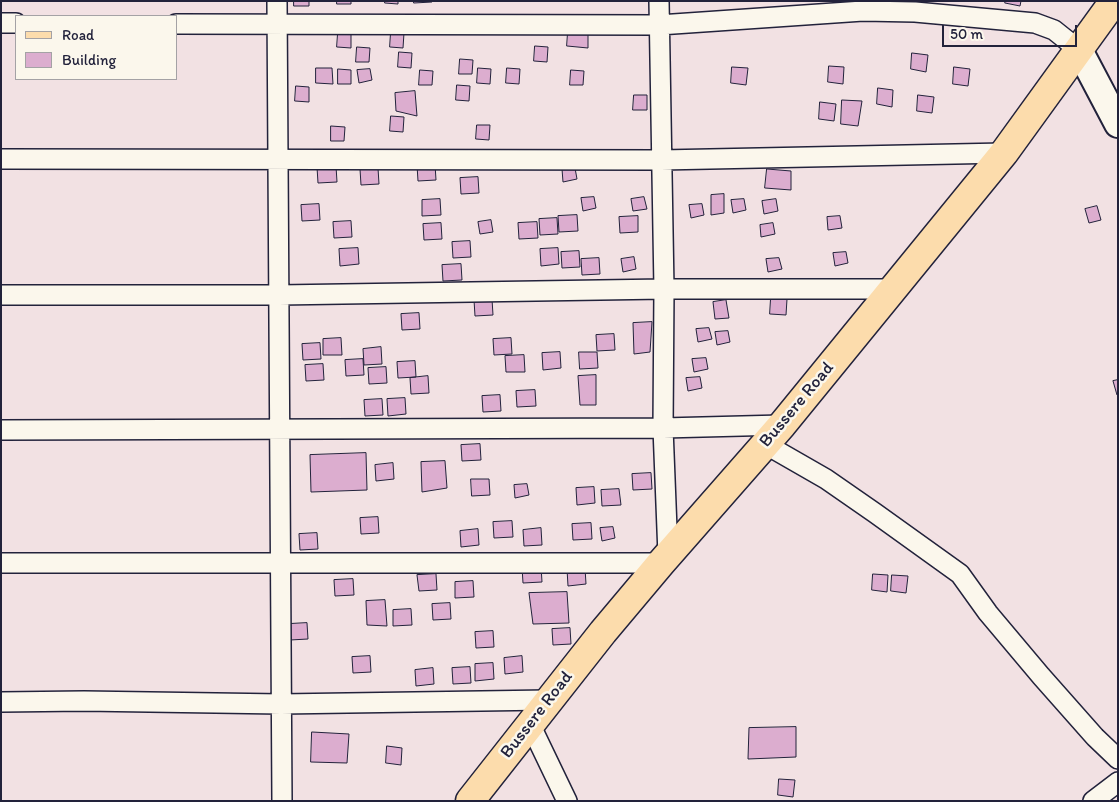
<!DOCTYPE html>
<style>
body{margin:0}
#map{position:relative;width:1119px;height:802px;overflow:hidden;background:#f2e1e3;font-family:Itim,sans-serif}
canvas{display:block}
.frame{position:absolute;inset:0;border:2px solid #22223b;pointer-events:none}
.legend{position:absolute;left:15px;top:15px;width:162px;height:65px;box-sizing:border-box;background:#fbf7ec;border:1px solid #a4a2a5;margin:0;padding:6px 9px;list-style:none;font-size:15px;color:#22223b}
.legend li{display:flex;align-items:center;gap:10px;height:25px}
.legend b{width:25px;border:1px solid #a4a2a5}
.scale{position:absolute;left:942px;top:25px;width:135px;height:22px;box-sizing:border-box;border:2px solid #22223b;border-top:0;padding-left:6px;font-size:15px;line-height:18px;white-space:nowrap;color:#22223b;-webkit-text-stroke:4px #fbf7ec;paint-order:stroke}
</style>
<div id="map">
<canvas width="1119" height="802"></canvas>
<div class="frame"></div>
<ul class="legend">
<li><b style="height:6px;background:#fcdcac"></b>Road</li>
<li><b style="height:14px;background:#dcadcf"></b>Building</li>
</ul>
<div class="scale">50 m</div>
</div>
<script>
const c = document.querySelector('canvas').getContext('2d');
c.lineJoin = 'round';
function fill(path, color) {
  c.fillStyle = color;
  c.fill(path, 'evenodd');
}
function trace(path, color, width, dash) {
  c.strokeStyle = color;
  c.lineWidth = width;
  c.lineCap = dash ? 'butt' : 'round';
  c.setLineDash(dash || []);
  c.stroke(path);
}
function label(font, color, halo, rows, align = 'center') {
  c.font = font + ' Itim,sans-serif';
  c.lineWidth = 5;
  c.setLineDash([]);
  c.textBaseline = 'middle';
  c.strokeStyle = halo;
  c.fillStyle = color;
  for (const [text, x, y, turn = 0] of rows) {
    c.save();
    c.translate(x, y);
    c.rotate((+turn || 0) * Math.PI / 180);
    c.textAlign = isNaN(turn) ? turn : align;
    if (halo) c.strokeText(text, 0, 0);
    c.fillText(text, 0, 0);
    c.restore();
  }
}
const building = new Path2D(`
 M294 1H309V6H294Z
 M337 1H351V4H337Z
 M385 1H398V4L385 3Z
 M414 1H432V2L414 3Z
 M1006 1H1021L1020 6 1005 3Z
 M391 32 404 33 403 48 390 47Z
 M568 32H588V48L567 46Z
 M338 33H351V48L337 47Z
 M535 46 548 47 547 62 534 61Z
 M357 47 370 48 369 62H356Z
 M399 52 412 53 411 68 398 67Z
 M912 53 928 55 926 72 911 69Z
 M460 59 473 60 472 74H459Z
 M829 66 844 67 843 84 828 82Z
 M732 67 748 68 746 85 731 83Z
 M954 67 970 69 968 86 953 84Z
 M316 68H332L333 84 316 83Z
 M478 68 491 69 490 84 477 83Z
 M507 68 520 69 519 84 506 83Z
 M338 69 351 70V84H338Z
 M370 69 372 80 359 83 357 70Z
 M420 70 433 71 432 85H419Z
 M571 70 584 71 583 85H570Z
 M457 85 470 86 469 101 456 100Z
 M296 86 309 87V102L295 101Z
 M878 88 893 90 892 107 877 104Z
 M415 91 417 116 396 111 395 93Z
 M634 95H647V110H633Z
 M918 95 934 97 932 113 917 111Z
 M842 100 862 101 858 126 841 124Z
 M820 102 836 104 834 121 819 119Z
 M391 116 404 117 403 132 390 131Z
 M477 125H490L489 140 476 139Z
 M331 126 345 127 344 141H331Z
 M435 164 436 180 418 181 417 165Z
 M336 166 337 182 318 183 317 167Z
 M378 168 379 184 361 185 360 169Z
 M575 168 577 179 563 182 562 169Z
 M767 169 791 171V190L765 188Z
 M478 177 479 193 461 194 460 178Z
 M724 194V213L711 215V195Z
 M594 197 596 208 583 211 581 198Z
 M644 197 647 209 633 211 631 199Z
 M440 199 441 215 422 216V200Z
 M744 199 746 210 733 213 731 200Z
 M776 199 778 211 764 214 762 201Z
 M319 204 320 220 302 221 301 205Z
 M702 204 704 215 691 218 689 205Z
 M1097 206 1101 220 1089 223 1085 209Z
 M577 215 578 231 559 232 558 216Z
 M638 216V232L620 233 619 217Z
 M840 216 842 228 828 230 827 217Z
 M557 218 558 234 540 235 539 219Z
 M491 220 493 232 480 234 478 222Z
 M351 221 352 237 334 238 333 222Z
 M537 222 538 238 519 239 518 223Z
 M441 223 442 239 424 240 423 224Z
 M773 223 775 234 761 237 760 225Z
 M470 241 471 257 453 258 452 242Z
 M358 248 359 264 340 266 339 249Z
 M558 248 559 264 541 266 540 249Z
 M579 251 580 267 562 268 561 252Z
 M846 252 848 263 835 266 833 253Z
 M634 257 636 269 623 272 621 259Z
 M599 258 600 274 582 275 581 259Z
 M779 258 782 269 768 272 766 259Z
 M461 264 462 280 443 281 442 265Z
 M771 298 787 299 786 315 770 314Z
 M492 299 493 315 475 316 474 300Z
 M726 300 729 318 715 319 713 302Z
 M419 313 420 329 402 330 401 314Z
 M652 322 650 352 634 354 633 323Z
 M709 328 712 339 698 342 696 329Z
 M728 331 730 342 717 345 715 332Z
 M614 334 615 350 597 351 596 335Z
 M341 338 342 355H323V339Z
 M511 338 512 354 494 355 493 339Z
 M320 343 321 359 303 360 302 344Z
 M381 347 382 364 364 365 363 349Z
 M560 352 561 368 543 370 542 353Z
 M579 352H597L598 368 580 369Z
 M524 355 525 372H506L505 356Z
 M706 358 708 369 694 372 692 359Z
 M363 359 364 375 346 376 345 360Z
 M415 361 416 377 398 378 397 362Z
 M323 364 324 380 306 381 305 365Z
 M386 367 387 383 369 384 368 368Z
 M596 375V405H580L578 376Z
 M428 376 429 393 411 394 410 378Z
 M700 377 702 388 688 391 686 378Z
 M1118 380V395H1117L1113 381Z
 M535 390 536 406 517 407 516 391Z
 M500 395 501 411 483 412 482 396Z
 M405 398 406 414 388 416 387 399Z
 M382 399 383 415 365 416 364 400Z
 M480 444 481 460 462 461 461 445Z
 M366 453 367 490 311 492 310 455Z
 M445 461 447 488 422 492 421 462Z
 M393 463 394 479 376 481 375 465Z
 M651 473 652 489 633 490 632 474Z
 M471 479H489L490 495 472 496Z
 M527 484 529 495 515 498 514 485Z
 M594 487 595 503 577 505 576 488Z
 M619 489 621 505 602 506 601 490Z
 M378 517 379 533 361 534 360 518Z
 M512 521 513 537 494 538 493 522Z
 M591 523 592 539 573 540 572 524Z
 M613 527 615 538 602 541 600 528Z
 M541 528 542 545 524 546 523 530Z
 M478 529 479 545 461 547 460 531Z
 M317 533 318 549 300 550 299 534Z
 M541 566 542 582 523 583 522 567Z
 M585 568 586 584 568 586 567 569Z
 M436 574 437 590 419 591 417 575Z
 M873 574 888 575 887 592 872 590Z
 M892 575 908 576 906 593 891 591Z
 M353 579 354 595 335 596 334 580Z
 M473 581 474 597 455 598V582Z
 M567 592 569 623 533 624 529 593Z
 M385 600 387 626 367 625 366 601Z
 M450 603 451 619 433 620 432 604Z
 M411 609 412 625 393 626V610Z
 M307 623 308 639 290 640 289 624Z
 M570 628 571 644 553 645 552 629Z
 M493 631 494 647 476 648 475 632Z
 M370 656 371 672 353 673 352 657Z
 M522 656 523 672 505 674 504 658Z
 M493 663 494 679 475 681V664Z
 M470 667 471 683 453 684 452 668Z
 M433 668 434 684 416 686 415 670Z
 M796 727V757L748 759 749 728Z
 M312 732 349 734 347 763 311 762Z
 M387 746 402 748 401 765 386 763Z
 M779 779 795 780 793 797 778 795Z`);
const street = new Path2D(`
 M277 1 282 801
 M659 1 664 289 663 428 668 555
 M1 23H16
 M176 24 659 25 863 11 915 12 1035 23 1054 30 1079 50
 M1 159 661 160 1004 153
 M1 295H279L664 289H893
 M1 430 663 428 782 425
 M765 444 826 479 875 513 960 574 988 613 1041 676 1095 737 1118 759
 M1 563H661
 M1 702 84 701 281 704 548 700
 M530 724 567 801
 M1093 801 1118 782`);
const secondary = new Path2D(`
 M1079 50 1118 124`);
const primary = new Path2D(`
 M470 801 603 632 661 563 782 425 1004 153 1114 1`);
const streetNames = [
 ["Bussere Road",797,405,-50],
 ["Bussere Road",537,715,-52]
];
fill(building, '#dcadcf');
trace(building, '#22223b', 1);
trace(street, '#22223b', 22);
trace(secondary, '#22223b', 30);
trace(primary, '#22223b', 31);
trace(street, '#fbf7ec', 19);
trace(secondary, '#fbf7ec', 26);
trace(primary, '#fcdcac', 28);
label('18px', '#22223b', '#fbf7ec', streetNames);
</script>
